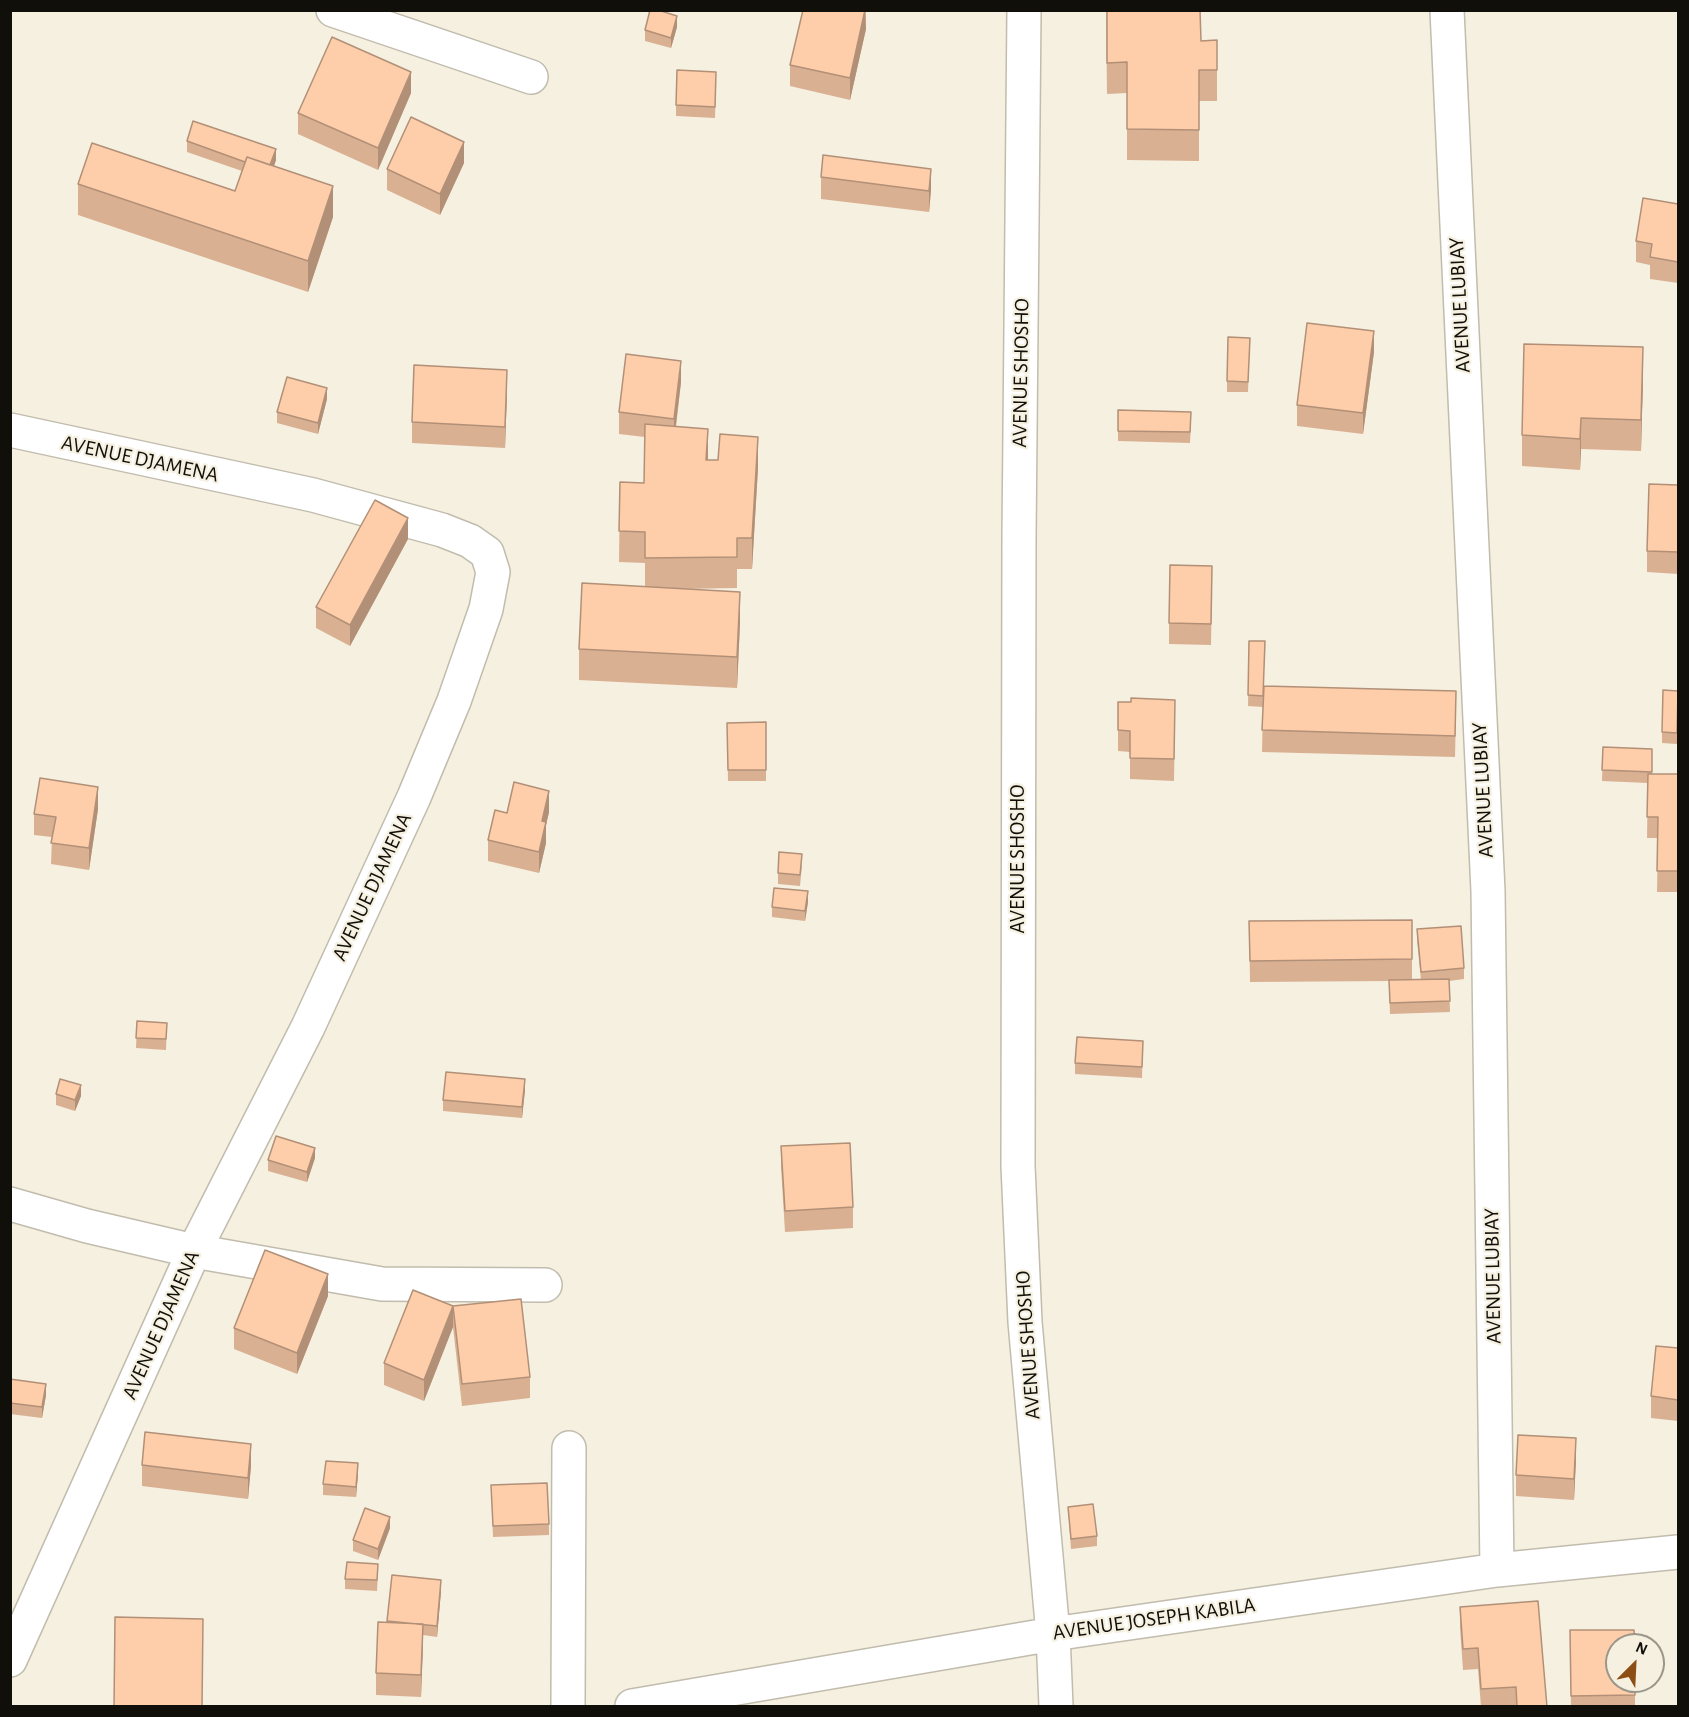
<!DOCTYPE html>
<style>
body{margin:0}
#map{position:relative;width:1689px;height:1717px;overflow:hidden;background:#f5f0e0;font-family:"Alegreya Sans",sans-serif}
canvas{display:block}
.frame{position:absolute;inset:0;border:12px solid #110f0a;pointer-events:none}
.north{position:absolute;left:1605px;top:1633px;width:60px;height:60px;box-sizing:border-box;background:#f5f0e0;border:2px solid #9a968a;border-radius:50%;rotate:24deg;font-size:16px;font-weight:700;line-height:24px;text-align:center;color:#110f0a}
.north::after{content:'';display:block;margin:auto;width:21px;height:27px;background:#8d4e15;clip-path:polygon(50% 0,100% 100%,50% 72%,0 100%)}
</style>
<div id="map">
<canvas width="1689" height="1717"></canvas>
<div class="frame"></div>
<div class="north">N</div>
</div>
<script>
const c = document.querySelector('canvas').getContext('2d');
c.lineJoin = 'round';
function trace(path, color, width, dash) {
  c.strokeStyle = color;
  c.lineWidth = width;
  c.lineCap = dash ? 'butt' : 'round';
  c.setLineDash(dash || []);
  c.stroke(path);
}
function fill(path, color) {
  c.fillStyle = color;
  c.fill(path, 'evenodd');
}
function label(font, color, halo, rows, align = 'center') {
  c.font = font + ' "Alegreya Sans",sans-serif';
  c.lineWidth = 4.5;
  c.setLineDash([]);
  c.textBaseline = 'middle';
  c.strokeStyle = halo;
  c.fillStyle = color;
  for (const [text, x, y, turn = 0] of rows) {
    c.save();
    c.translate(x, y);
    c.rotate((+turn || 0) * Math.PI / 180);
    c.textAlign = isNaN(turn) ? turn : align;
    if (halo) c.strokeText(text, 0, 0);
    c.fillText(text, 0, 0);
    c.restore();
  }
}
const minor = new Path2D(`
 M333 10 531 77
 M1024 10 1019 537 1018 1166 1025 1322 1053 1634 1056 1706
 M1447 10 1488 891 1497 1570
 M10 430 313 495 442 530 470 541 487 553 493 572 486 609 454 701 414 797 308 1027 194 1251 10 1660
 M10 1204 87 1226 194 1251 382 1284 545 1285
 M568 1706 569 1448
 M632 1706 1053 1634 1497 1570 1678 1552`);
const wall = new Path2D(`
 M866 10V29L850 100 790 86V65Z
 M1106 10 1201 41 1217 70V101H1199V161L1127 160V93L1107 94Z
 M677 27 671 48 645 41V30Z
 M716 83 715 118 676 116V105Z
 M411 93 378 170 298 134V113Z
 M187 141 276 160 274 166 333 217 308 292 78 215V184L235 191 242 171 187 152Z
 M464 163 440 215 387 190V169Z
 M821 177 931 190 929 212 821 199Z
 M1678 204V283L1650 279V265L1636 262V241Z
 M1250 338 1248 392H1227V381Z
 M1374 352 1363 434 1297 426V405Z
 M1643 378 1641 451 1581 449 1580 470 1522 466V435Z
 M681 382 676 427 708 460 758 468 752 569H737V588L678 589 740 623 737 688 579 680V649L645 587V563L619 562 620 482 644 483 645 437 619 434V412Z
 M507 391 505 448 412 443V422Z
 M327 399 318 434 277 423V412Z
 M1118 410 1191 423 1190 443 1118 441Z
 M1678 485V574L1647 572V551Z
 M408 539 350 646 316 628V607Z
 M1212 587 1211 645 1169 644V623Z
 M1249 641 1264 686 1456 712 1455 757 1262 752 1263 707 1248 706Z
 M1678 691 1677 744 1662 743V732Z
 M1118 702 1175 721 1174 781 1130 779V752L1118 751Z
 M766 722V781H728L727 723Z
 M1603 747 1652 749V774H1678V892H1657L1658 838H1647L1648 783 1602 781Z
 M98 809 89 870 51 864 52 837 34 835V814Z
 M549 812 546 825V843L539 873 488 861V840L507 813Z
 M802 865 800 886 778 884V873Z
 M808 902 805 921 772 917V907Z
 M1412 920V980H1421L1417 940V929L1464 968V979L1449 981 1450 1012 1390 1014 1389 981 1250 982 1249 921Z
 M137 1021 167 1023 166 1050 136 1048Z
 M1143 1041 1142 1078 1075 1074V1063Z
 M525 1090 522 1118 443 1111V1100Z
 M56 1094 81 1096 75 1111 56 1105Z
 M781 1146 853 1207V1228L785 1232 781 1167Z
 M315 1158 307 1182 268 1171V1160Z
 M328 1296 297 1374 234 1349V1328Z
 M453 1306 530 1377V1398L462 1406 453 1327 424 1401 384 1385V1363Z
 M1678 1348V1421L1651 1418V1396Z
 M10 1379 46 1395 42 1418 10 1414Z
 M1576 1459 1574 1500 1516 1496V1475Z
 M142 1465 251 1466 248 1499 142 1486Z
 M358 1474 356 1497 323 1495V1484Z
 M491 1485 549 1524V1535L493 1537Z
 M1068 1507 1097 1536V1546L1071 1549Z
 M390 1528 378 1560 353 1551V1540Z
 M378 1574 377 1591 345 1589V1579Z
 M392 1575 441 1591 437 1637 423 1635 421 1697 376 1695V1673L387 1623Z
 M1460 1607 1547 1707H1481L1478 1669 1463 1670 1460 1628Z
 M1570 1630 1635 1681V1707H1571Z`);
const shadedWall = new Path2D(`
 M865 10 866 29 850 100V78Z
 M677 16V27L671 48V38Z
 M411 72V93L378 170V148Z
 M464 142V163L440 215V194Z
 M276 149V160L269 180V170Z
 M931 169V190L929 212V191Z
 M333 186V217L308 292V261Z
 M1374 331V352L1363 434V413Z
 M1643 347V378L1641 451V420Z
 M681 361V382L674 440V419Z
 M507 370V391L505 448V427Z
 M327 388V399L318 434V423Z
 M1581 418V449L1580 470V439Z
 M708 429V460H706Z
 M758 437V468L752 569V538Z
 M408 518V539L350 646V625Z
 M740 592V623L737 688V657Z
 M98 787V809L89 870V848Z
 M549 791V812L546 825V843L539 873V852L542 821Z
 M808 891V902L805 921V911Z
 M525 1079V1090L522 1118V1107Z
 M81 1085V1096L75 1111V1100Z
 M315 1148V1158L307 1182V1172Z
 M328 1274V1296L297 1374V1353Z
 M453 1306V1327L424 1401V1380Z
 M46 1384V1395L42 1418V1407Z
 M1576 1438V1459L1574 1500V1479Z
 M251 1444V1466L248 1499V1478Z
 M358 1463V1474L356 1497V1487Z
 M390 1517V1528L378 1560V1549Z
 M441 1580V1591L437 1637V1626Z
 M423 1624V1645L421 1697V1675Z`);
const building = new Path2D(`
 M650 10H658L677 16 671 38 645 30Z
 M803 10H865L850 78 790 65Z
 M1107 10H1200L1201 41 1217 40V70H1199V130L1127 129V62L1107 63Z
 M332 37 411 72 378 148 298 113Z
 M677 70 716 72 715 107 676 105Z
 M411 117 464 142 440 194 387 169Z
 M193 121 276 149 270 165 247 157 245 162 187 141Z
 M92 143 235 191 247 157 333 186 308 261 78 184Z
 M823 155 931 169 929 191 821 177Z
 M1643 198 1678 204V262L1650 257 1652 244 1636 241Z
 M1307 323 1374 331 1363 413 1297 405Z
 M1228 337 1250 338 1248 382 1227 381Z
 M1524 344 1643 347 1641 420 1581 418 1580 439 1522 435Z
 M626 354 681 361 674 419 619 412Z
 M414 365 507 370 505 427 412 422Z
 M287 377 327 388 318 423 277 412Z
 M1118 410 1191 412 1190 432 1118 431Z
 M645 424 708 429 706 460H718L720 434 758 437 752 538H737V557L645 558V532L619 531 620 482 644 483Z
 M1649 484 1678 485V552L1647 551Z
 M375 500 408 518 350 625 316 607Z
 M1170 565 1212 566 1211 624 1169 623Z
 M582 583 740 592 737 657 579 649Z
 M1249 641H1265L1263 696 1248 695Z
 M1264 686 1456 691 1455 736 1262 730Z
 M1663 690 1678 691 1677 733 1662 732Z
 M1131 698 1175 700 1174 759 1130 758V731L1118 730V702H1131Z
 M766 722V770H728L727 723Z
 M1603 747 1652 749V772L1602 770Z
 M1648 774H1678V871H1657L1658 817H1647Z
 M40 778 98 787 89 848 51 843 56 817 34 814Z
 M514 782 549 791 542 821 546 822 539 852 488 840 495 810 507 813Z
 M779 852 802 854 800 875 778 873Z
 M774 888 808 891 805 911 772 907Z
 M1412 920V959L1250 961 1249 921Z
 M1461 926 1464 968 1421 972 1417 929Z
 M1449 979 1450 1001 1390 1003 1389 980Z
 M137 1021 167 1023 166 1039 136 1038Z
 M1077 1037 1143 1041 1142 1067 1075 1063Z
 M446 1072 525 1079 522 1107 443 1100Z
 M60 1079 81 1085 75 1100 56 1094Z
 M276 1136 315 1148 307 1172 268 1160Z
 M850 1143 853 1207 785 1211 781 1146Z
 M265 1250 328 1274 297 1353 234 1328Z
 M413 1290 453 1306 424 1380 384 1363Z
 M521 1299 530 1377 462 1384 453 1306Z
 M1656 1346 1678 1348V1400L1651 1396Z
 M10 1379 46 1384 42 1407 10 1403Z
 M145 1432 251 1444 248 1478 142 1465Z
 M1518 1435 1576 1438 1574 1479 1516 1475Z
 M326 1461 358 1463 356 1487 323 1484Z
 M547 1483 549 1524 493 1526 491 1485Z
 M1093 1504 1097 1536 1071 1539 1068 1507Z
 M365 1508 390 1517 378 1549 353 1540Z
 M347 1562 378 1564 377 1580 345 1579Z
 M392 1575 441 1580 437 1626 387 1621Z
 M1538 1601 1547 1707H1517L1516 1687 1481 1689 1478 1648 1463 1649 1460 1607Z
 M115 1617 203 1619 202 1707H114Z
 M378 1622 423 1624 421 1675 376 1673Z
 M1570 1630H1634L1635 1645H1617V1681H1635V1695L1571 1696Z`);
const streetNames = [
 ["AVENUE LUBIAY",1460,305,-93],
 ["AVENUE SHOSHO",1021,373,-89],
 ["AVENUE DJAMENA",140,459,12],
 ["AVENUE LUBIAY",1483,790,-93],
 ["AVENUE SHOSHO",1018,859,-90],
 ["AVENUE DJAMENA",372,887,-65],
 ["AVENUE LUBIAY",1493,1276,-91],
 ["AVENUE DJAMENA",161,1325,-66],
 ["AVENUE SHOSHO",1028,1345,-94],
 ["AVENUE JOSEPH KABILA",1154,1619,-8]
];
trace(minor, '#c1bcad', 36);
trace(minor, '#fff', 33);
fill(wall, '#dab092');
fill(shadedWall, '#b29077');
fill(building, '#fecdaa');
trace(building, '#b29077', 1.5);
label('21px', '#110f0a', '#f5f0e0', streetNames);
</script>
